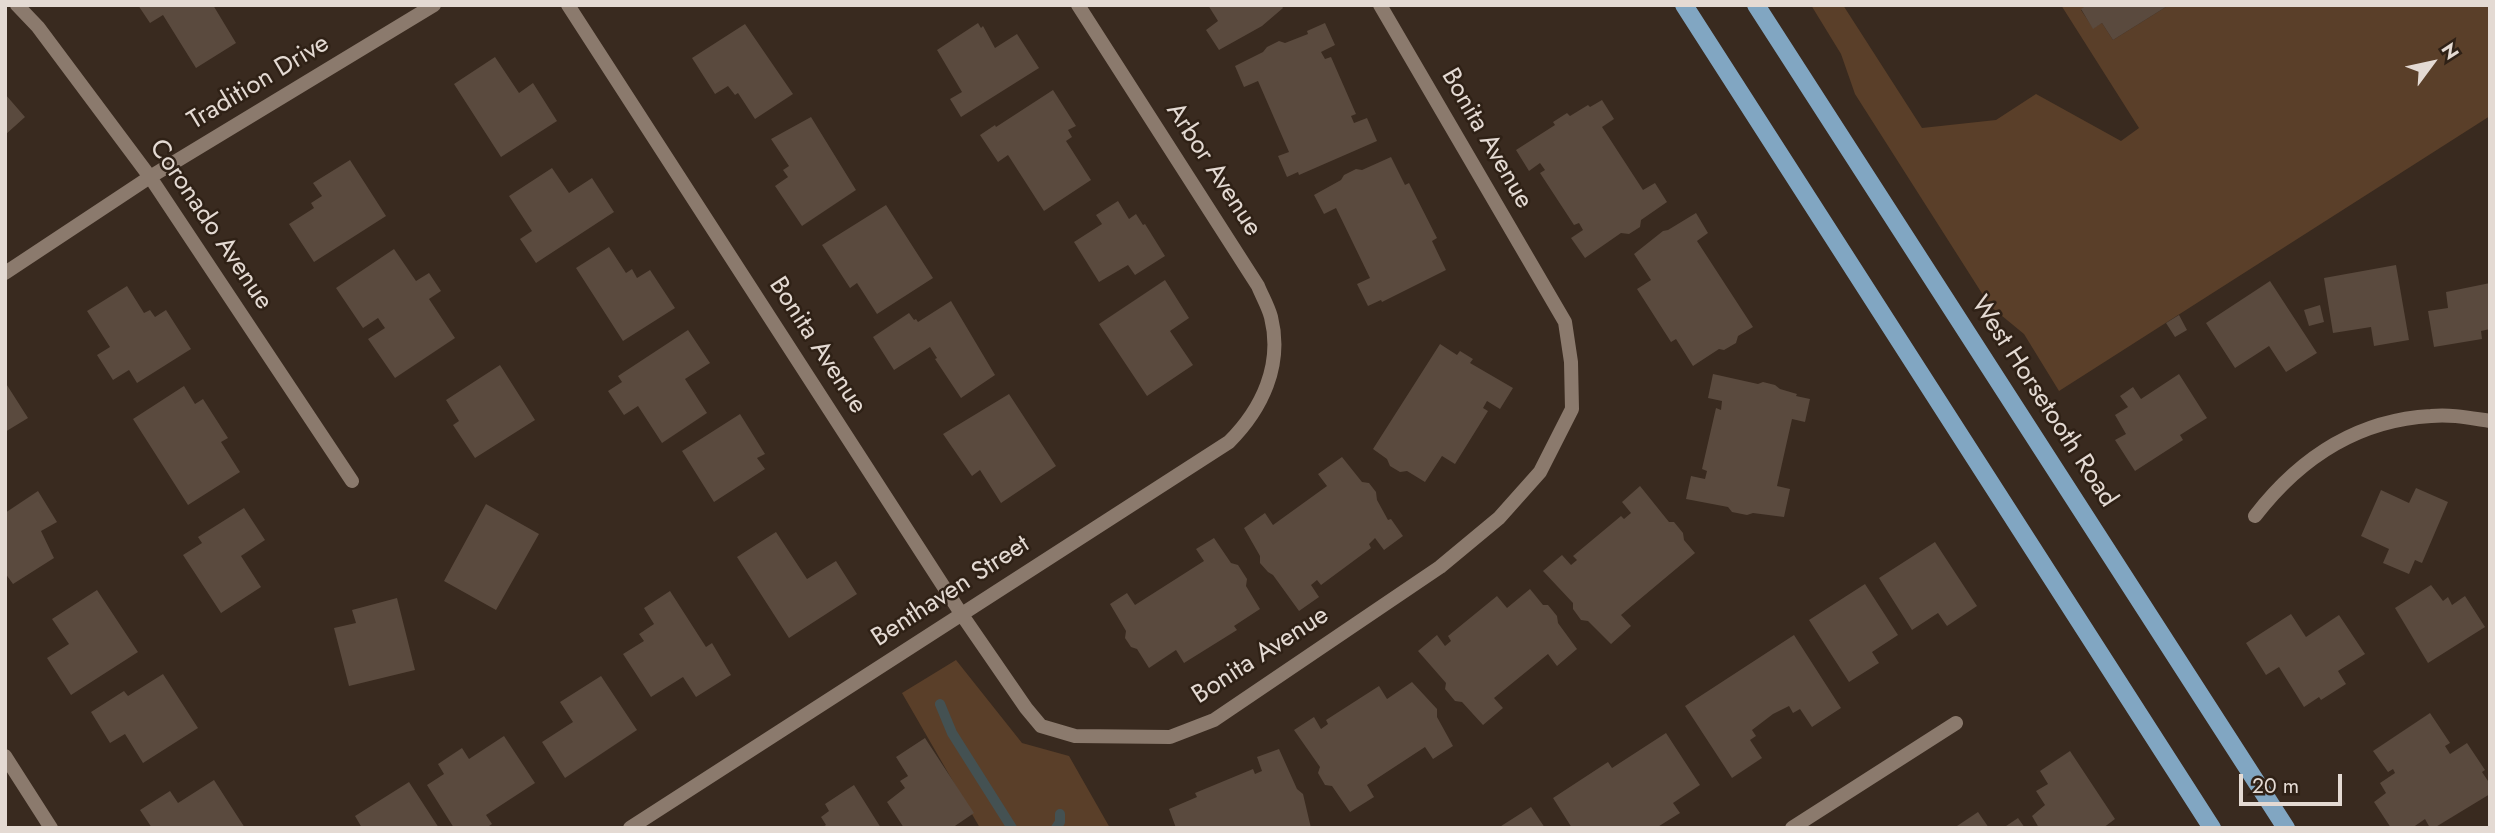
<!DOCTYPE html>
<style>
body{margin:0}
#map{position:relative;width:2495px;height:833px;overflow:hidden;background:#392a1f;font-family:Jost,sans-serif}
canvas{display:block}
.frame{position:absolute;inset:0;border:7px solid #e4dad3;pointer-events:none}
.north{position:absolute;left:2397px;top:28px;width:70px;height:70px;-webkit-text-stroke:5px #2f2116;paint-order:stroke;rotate:57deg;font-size:19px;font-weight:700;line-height:28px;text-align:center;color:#e4dad3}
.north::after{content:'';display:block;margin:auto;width:24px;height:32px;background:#e4dad3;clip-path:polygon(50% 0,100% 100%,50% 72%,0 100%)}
.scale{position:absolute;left:2239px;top:774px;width:103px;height:32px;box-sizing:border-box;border:4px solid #e4dad3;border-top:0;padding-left:9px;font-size:21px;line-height:24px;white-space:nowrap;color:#e4dad3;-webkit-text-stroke:5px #2f2116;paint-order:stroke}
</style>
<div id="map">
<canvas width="2495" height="833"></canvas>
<div class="frame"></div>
<div class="north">N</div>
<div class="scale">20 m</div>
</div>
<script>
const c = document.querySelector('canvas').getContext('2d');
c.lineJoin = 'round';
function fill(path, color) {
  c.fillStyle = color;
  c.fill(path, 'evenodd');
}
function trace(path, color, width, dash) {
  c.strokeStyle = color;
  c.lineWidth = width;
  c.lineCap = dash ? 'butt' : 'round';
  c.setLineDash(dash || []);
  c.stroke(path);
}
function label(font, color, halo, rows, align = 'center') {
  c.font = font + ' Jost,sans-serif';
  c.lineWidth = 5;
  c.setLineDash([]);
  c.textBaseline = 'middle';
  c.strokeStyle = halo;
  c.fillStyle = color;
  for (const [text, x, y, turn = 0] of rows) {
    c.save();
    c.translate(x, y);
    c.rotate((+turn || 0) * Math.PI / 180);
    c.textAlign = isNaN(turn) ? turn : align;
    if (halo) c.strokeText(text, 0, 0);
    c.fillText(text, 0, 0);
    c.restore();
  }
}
const green = new Path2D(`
 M1811 5H1843L1922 128 1996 120 2036 94 2121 141 2139 128 2061 5H2087L2081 10 2093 28 2102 23 2113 40 2169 5H2490V116L2059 391 2024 334 1990 306 1855 94 1841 54Z
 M956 660 1022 743 1069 756 1110 828H980L902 693Z`);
const stream = new Path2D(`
 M940 704 952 733 1012 828
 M1056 828 1060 822V814`);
const building = new Path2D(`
 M138 5H213L236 43 196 68 163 15 150 23Z
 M1208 5H1281L1283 8 1262 26 1219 50 1206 30 1218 21Z
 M2087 5H2169L2113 40 2102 23 2093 29 2081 9Z
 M978 23 981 28 983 26 995 48 1017 34 1039 68 961 117 950 99 962 92 937 50Z
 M1325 23 1335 45 1321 52 1325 59 1331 57 1356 114 1351 116 1354 123 1367 118 1377 141 1299 175 1298 172 1287 177 1278 156 1289 152 1258 81 1244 87 1235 66 1263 52 1267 47 1279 41 1285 43 1308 34 1307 31Z
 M745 24 793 94 755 119 738 93 735 95 728 86 715 94 692 58Z
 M495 57 519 93 533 83 557 121 501 157 454 84Z
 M1053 90 1076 126 1068 130 1072 137 1066 141 1091 180 1044 211 1008 155 998 162 980 135 995 125 996 127Z
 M5 94 25 117 5 135Z
 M1602 100 1614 119 1602 127 1643 190 1655 183 1667 202 1641 220 1640 227 1629 234 1621 233 1585 258 1571 238 1583 230 1579 223 1574 225 1540 173 1545 170 1540 163 1529 171 1516 150 1555 125 1553 122 1567 113 1570 116 1588 105 1590 107Z
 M811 117 856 190 802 226 775 186 788 177 783 170 789 166 771 139Z
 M1391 157 1405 185 1409 183 1437 238 1432 241 1446 270 1382 302 1381 300 1368 306 1357 284 1370 278 1336 208 1324 214 1314 195 1341 180 1344 175 1356 169 1362 170Z
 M350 160 386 216 314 262 289 224 314 208 311 203 322 196 313 183Z
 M552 168 569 193 592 178 614 212 536 263 520 239 532 231 509 196Z
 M1118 201 1129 219 1136 214 1143 225 1145 224 1165 256 1135 275 1128 265 1099 282 1074 242 1102 224 1096 215Z
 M886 205 933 278 877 314 857 283 850 288 822 245Z
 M1696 213 1708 233 1697 241 1753 327 1738 336 1736 343 1724 350 1719 349 1693 366 1676 339 1671 342 1637 289 1651 280 1634 254 1663 231 1668 230Z
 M609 247 626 273 632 269 637 278 650 270 675 308 623 341 576 268Z
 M394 249 416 281 429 273 441 291 429 299 455 338 395 378 368 339 385 328 378 318 363 328 336 288Z
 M2396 265 2409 340 2374 346 2371 327 2333 333 2324 278Z
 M1165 280 1189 318 1170 331 1193 365 1147 396 1099 324Z
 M2270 281 2317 353 2286 372 2269 346 2235 368 2206 323Z
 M2490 283V329L2481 331 2482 339 2434 347 2428 311 2448 308 2446 292Z
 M127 286 144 313 150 310 155 317 166 310 191 349 137 383 129 370 113 380 97 355 110 347 87 311Z
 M951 301 995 375 961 398 935 359 937 358 930 347 894 370 873 337 909 313 914 320 916 319 918 322Z
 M2320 305 2324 322 2309 326 2304 310Z
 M2179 315 2187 330 2175 337 2166 323Z
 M688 330 710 363 685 379 707 413 662 443 638 406 624 415 608 391 622 382 618 376Z
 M1440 344 1457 355 1460 351 1473 359 1470 363 1513 388 1500 409 1487 401 1483 408 1488 411 1455 464 1442 456 1425 482 1407 471 1400 472 1390 466 1387 459 1373 449Z
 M500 365 535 420 475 458 453 425 459 421 446 400Z
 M1713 374 1758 384 1763 382 1775 385 1780 389 1797 394 1796 396 1810 399 1805 422 1792 419 1777 486 1790 489 1784 517 1753 513 1747 515 1732 512 1728 507 1686 499 1691 476 1705 479 1707 471 1702 469 1716 408 1721 410 1722 401 1708 398Z
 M2179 374 2207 418 2180 435 2183 440 2135 471 2115 440 2126 434 2115 415 2128 407 2120 396 2133 387 2141 399Z
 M5 382 28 418 5 432Z
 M184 386 195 404 203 399 228 438 221 442 240 472 188 505 133 419Z
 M1009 394 1056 466 1001 503 980 470 972 476 943 434Z
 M740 414 765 454 757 458 765 469 714 502 682 451Z
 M1342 457 1362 482 1369 483 1376 492 1377 500 1388 520 1391 519 1403 536 1384 550 1375 538 1369 544 1371 548 1321 585 1317 580 1311 585 1319 597 1299 611 1273 575 1268 572 1260 563V556L1244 528 1265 513 1273 525 1327 486 1318 474Z
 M1640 486 1669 522H1674L1683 533 1684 540 1695 553 1621 615 1631 626 1611 644 1588 621 1581 620 1573 609V603L1543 571 1562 555 1571 565 1577 560 1573 556 1621 516 1624 519 1631 513 1622 502Z
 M2416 488 2448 502 2422 563 2415 560 2409 574 2383 563 2389 549 2361 536 2381 490 2409 503Z
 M38 491 57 522 41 531 54 558 13 584 5 573V513Z
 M486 504 539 534 496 610 444 581Z
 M244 508 265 540 241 556 261 587 221 613 183 555 202 543 198 537Z
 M776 532 807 579 836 561 857 594 789 638 737 557Z
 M1214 538 1231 563 1238 565 1247 579 1246 586 1260 609 1234 626 1237 630 1184 663 1176 650 1149 668 1137 649 1131 647 1125 638 1126 631 1110 604 1127 593 1135 605 1204 561 1196 549Z
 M1935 542 1977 606 1947 626 1938 613 1912 630 1879 578Z
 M1865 584 1898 635 1872 652 1879 663 1849 682 1809 620Z
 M2431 585 2443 601 2448 597 2452 605 2465 596 2485 627 2428 663 2395 608Z
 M1530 589 1543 605H1548L1557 616 1558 623 1577 649 1557 666 1548 654 1494 698 1503 708 1483 725 1462 702 1455 701 1445 689 1446 683 1418 651 1437 635 1445 646 1451 641 1448 636 1497 596 1507 608Z
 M97 590 138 652 71 695 47 658 69 644 52 619Z
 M670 591 706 647 712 643 731 675 696 697 683 677 651 697 623 654 644 641 639 634 654 624 644 608Z
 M397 598 415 670 349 686 334 628 356 623 352 610Z
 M2291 614 2306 637 2339 615 2365 654 2338 671 2346 684 2321 700 2319 697 2304 707 2279 667 2266 675 2246 643Z
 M1794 635 1841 708 1812 727 1800 709 1793 713 1789 706 1773 714 1752 730 1756 736 1750 740 1762 758 1732 778 1685 706Z
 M163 674 198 728 143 763 125 734 110 743 91 712 124 691 128 696Z
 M601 676 637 730 565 778 542 742 573 722 560 702Z
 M1412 682 1437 709V717L1453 746 1433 759 1425 747 1367 785 1374 797 1350 812 1332 786 1325 785 1318 773 1320 767 1294 730 1314 717 1321 729 1328 724 1326 720 1379 686 1387 699Z
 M2430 713 2450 743 2445 746 2450 754 2467 743 2485 770 2482 772 2490 784V794L2434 828H2430L2425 819 2412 828H2391L2374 802 2386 793 2380 783 2395 773 2393 769 2388 772 2373 751Z
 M1666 733 1700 785 1673 803 1680 813 1656 828H1572L1553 798 1608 762 1612 768Z
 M504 736 535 783 486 815 492 824 486 828H454L427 785 444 774 438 764 462 748 469 759Z
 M925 738 974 813 952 828H904L887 802 905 788 900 781 908 776 896 757Z
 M1279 749 1297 789 1303 794 1311 828H1176L1169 809 1197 797 1195 793 1253 769 1255 774 1262 771 1257 757Z
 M2070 751 2115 819 2103 828H2039L2032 816 2045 805 2036 791 2048 784 2040 771Z
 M214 780 245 828H152L140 810 170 791 178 803Z
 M409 782 439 828H362L355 816Z
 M854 785 881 828H821L826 825 821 817 829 811 825 804Z
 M1531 807 1545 828H1498Z
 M1978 812 1989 828H1954Z
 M2018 818 2025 828H2003Z`);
const street = new Path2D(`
 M17 5 38 27 150 177 352 481
 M568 5 962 615 1026 708 1041 726 1075 736 1170 737 1214 720 1440 567 1499 518 1540 472 1572 409 1571 362 1565 322 1380 5
 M5 273 150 177 434 5
 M2255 516C2299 459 2357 420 2431 416 2451 414 2470 418 2490 421
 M5 756 51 828
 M630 828 1229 442C1262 409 1283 365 1271 317 1268 306 1262 296 1258 286L1078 5
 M1792 828 1956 723`);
const primary = new Path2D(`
 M1684 5 2212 828
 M1756 5 2286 828`);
const streetNames = [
 ["Tradition Drive",259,83,-31],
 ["Bonita Avenue",1486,139,60],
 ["Arbor Avenue",1213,170,57],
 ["Coronado Avenue",210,225,56],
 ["Bonita Avenue",817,346,57],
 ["West Horsetooth Road",2043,402,57],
 ["Benthaven Street",951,592,-33],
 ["Bonita Avenue",1261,656,-33]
];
fill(green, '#5a3f29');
trace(stream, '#445152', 10);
fill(building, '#5a4a3e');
trace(street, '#8b7a6d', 14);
trace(primary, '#81a6c2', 18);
label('26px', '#e4dad3', '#2f2116', streetNames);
</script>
